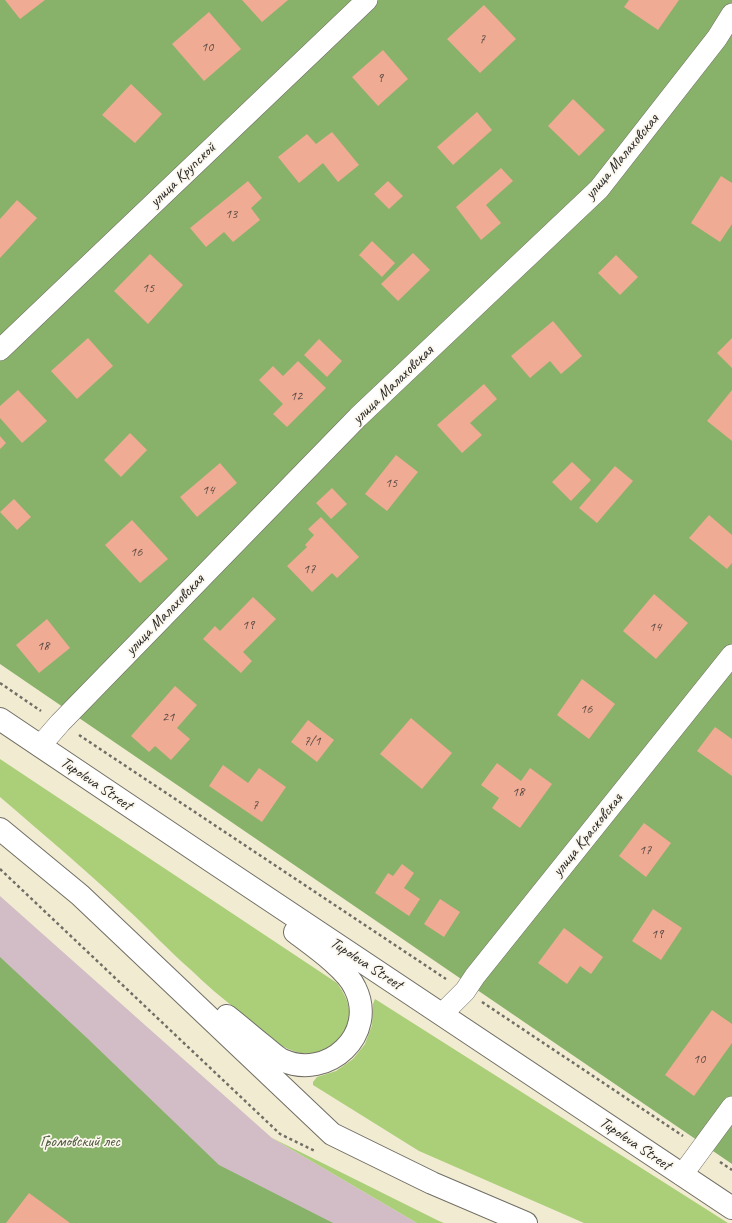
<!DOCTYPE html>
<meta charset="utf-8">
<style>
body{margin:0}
canvas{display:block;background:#f1ebd2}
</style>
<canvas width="732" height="1223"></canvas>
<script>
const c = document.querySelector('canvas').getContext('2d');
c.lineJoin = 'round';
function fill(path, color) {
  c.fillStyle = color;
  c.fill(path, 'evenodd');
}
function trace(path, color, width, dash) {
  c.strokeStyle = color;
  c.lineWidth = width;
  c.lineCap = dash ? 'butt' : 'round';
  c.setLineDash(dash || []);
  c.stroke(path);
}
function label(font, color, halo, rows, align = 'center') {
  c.font = font + ' Caveat,sans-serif';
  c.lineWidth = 3.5;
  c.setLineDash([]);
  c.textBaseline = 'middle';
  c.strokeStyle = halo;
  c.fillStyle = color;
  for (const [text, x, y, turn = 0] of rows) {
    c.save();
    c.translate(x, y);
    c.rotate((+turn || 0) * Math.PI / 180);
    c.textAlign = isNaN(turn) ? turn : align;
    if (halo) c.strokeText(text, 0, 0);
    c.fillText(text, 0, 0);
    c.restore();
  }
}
const industrial = new Path2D(`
 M0 896 272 1138 417 1223H0Z`);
const green = new Path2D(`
 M0 759 337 983C346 996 353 1009 347 1025 340 1043 321 1056 301 1053 277 1049 255 1025 237 1010 221 997 205 984 191 970 169 951 149 929 127 909 86 870 43 834 0 797Z
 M375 999 728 1223H584L419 1151 313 1085V1082L317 1077 336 1071 353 1059 365 1044 372 1025 373 1004Z
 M272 1138 439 1221 444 1223H417Z`);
const forest = new Path2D(`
 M0 0H732V1164L0 664Z
 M0 957 87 1038 219 1165 333 1223H0Z`);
const building = new Path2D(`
 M5 0H45L20 19Z
 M242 0H288L262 22Z
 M629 0H679L658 30 624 7Z
 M484 5 516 39 480 73 447 39Z
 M209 12 241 49 204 81 172 44Z
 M383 50 408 79 378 106 352 77Z
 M131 84 162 114 135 143 102 115Z
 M573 99 605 130 579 156 548 126Z
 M477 112 492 130 453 165 437 147Z
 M332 132 359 165 338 182 323 163 299 183 278 157 307 134 316 144Z
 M501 168 513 181 486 205 501 223 481 240 456 207Z
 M721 176 732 183V224L720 242 691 223Z
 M248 181 262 198 251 208 260 220 233 242 224 232 206 247 190 228Z
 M388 181 403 196 389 209 374 194Z
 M17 200 37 218 0 258V219Z
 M372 241 395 263 382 277 359 255Z
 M413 253 430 270 398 301 381 284Z
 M150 254 183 285 148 324 114 291Z
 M616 255 638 277 620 295 598 273Z
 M553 321 582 356 561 374 550 361 530 378 511 356Z
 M88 338 113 366 77 399 51 371Z
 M732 338V368L717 353Z
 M319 339 342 361 327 377 304 355Z
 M298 361 326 388 287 427 273 414 283 404 259 380 273 366 283 376Z
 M484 384 497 399 470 423 482 435 462 453 437 425Z
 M18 390 47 421 22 443 0 418V406Z
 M732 390V441L707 421Z
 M130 433 147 450 121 477 104 460Z
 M0 436 6 443 0 449Z
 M396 455 418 472 387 511 365 494Z
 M572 462 591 480 571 501 552 482Z
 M220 463 237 483 197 517 180 497Z
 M615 466 633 481 597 523 579 508Z
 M332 488 347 504 331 519 316 503Z
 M14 499 31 517 17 530 0 512Z
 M709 515 732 535V563L727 569 689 538Z
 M321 517 359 557 337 578 332 573 312 592 287 566 307 547 305 545 314 535 308 529Z
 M132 520 168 559 140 583 105 545Z
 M654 594 688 623 656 659 623 631Z
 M253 597 276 619 243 652 252 661 241 673 203 639 215 626 220 631Z
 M47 619 70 648 39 673 16 645Z
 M582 679 615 704 589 739 557 715Z
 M175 686 197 705 177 728 190 739 171 760 155 746 149 752 131 736Z
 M411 718 452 753 422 789 380 754Z
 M308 720 334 740 317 762 291 742Z
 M715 727 732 739V776L697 751Z
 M497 763 521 781 530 768 552 784 520 828 492 808 499 798 481 785Z
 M223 765 248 783 259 768 286 787 262 822 209 786Z
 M644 823 671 843 646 877 619 856Z
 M402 864 414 873 404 888 420 899 409 916 375 893 388 873 393 876Z
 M440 899 460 912 444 937 424 924Z
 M653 909 682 928 661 960 632 941Z
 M564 928 603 957 591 974 580 966 567 984 538 963Z
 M712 1010 732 1024V1043L694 1096 665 1075Z
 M29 1193 70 1223H6Z`);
const path = new Path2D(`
 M0 683 41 711
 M79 735 446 979
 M0 869 280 1134 315 1151
 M482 1002 683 1136
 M720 1162 732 1170`);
const street = new Path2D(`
 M0 350 367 0
 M40 746 60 723 358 417 599 189 717 38 732 14
 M442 1014 465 991 475 976 732 655
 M682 1175 732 1107`);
const primary = new Path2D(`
 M0 719 207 858 732 1208
 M0 829 80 895 332 1134 432 1183 526 1223
 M227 1016C240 1026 252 1037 265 1047 270 1051 276 1057 282 1060 328 1081 378 1034 355 988 347 969 312 945 295 932`);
const numberNames = [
 ["7",482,39],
 ["10",207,47],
 ["9",380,78],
 ["13",231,214],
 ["15",148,288],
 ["12",296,396],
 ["15",391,483],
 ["14",208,490],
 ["16",136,552],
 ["17",309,569],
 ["19",248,625],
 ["14",655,627],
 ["18",43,646],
 ["16",586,709],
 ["21",168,717],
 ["7/1",312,741],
 ["18",518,792],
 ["7",255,805],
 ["17",645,850],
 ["19",657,934],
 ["10",699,1059]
];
const streetNames = [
 ["улица Малаховская",622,157,-50],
 ["улица Крупской",183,175,-44],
 ["улица Малаховская",393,385,-44],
 ["улица Малаховская",165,615,-46],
 ["Tupoleva Street",96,784,34],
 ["улица Красковская",588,835,-51],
 ["Tupoleva Street",366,964,33],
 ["Tupoleva Street",635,1144,34]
];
const parkNames = [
 ["Громовский лес",80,1142]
];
fill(industrial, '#d2bdc6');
fill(green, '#abcf79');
fill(forest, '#88b269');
fill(building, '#efab93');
trace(street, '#706e65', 22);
trace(primary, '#706e65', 24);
trace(path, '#706e65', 2.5, [3, 3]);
trace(street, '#fff', 21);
trace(primary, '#fff', 22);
label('14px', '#5c4b45', null, numberNames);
label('16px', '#2b2b2b', '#fbf7ec', streetNames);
label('16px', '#515c42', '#fbf7ec', parkNames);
</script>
